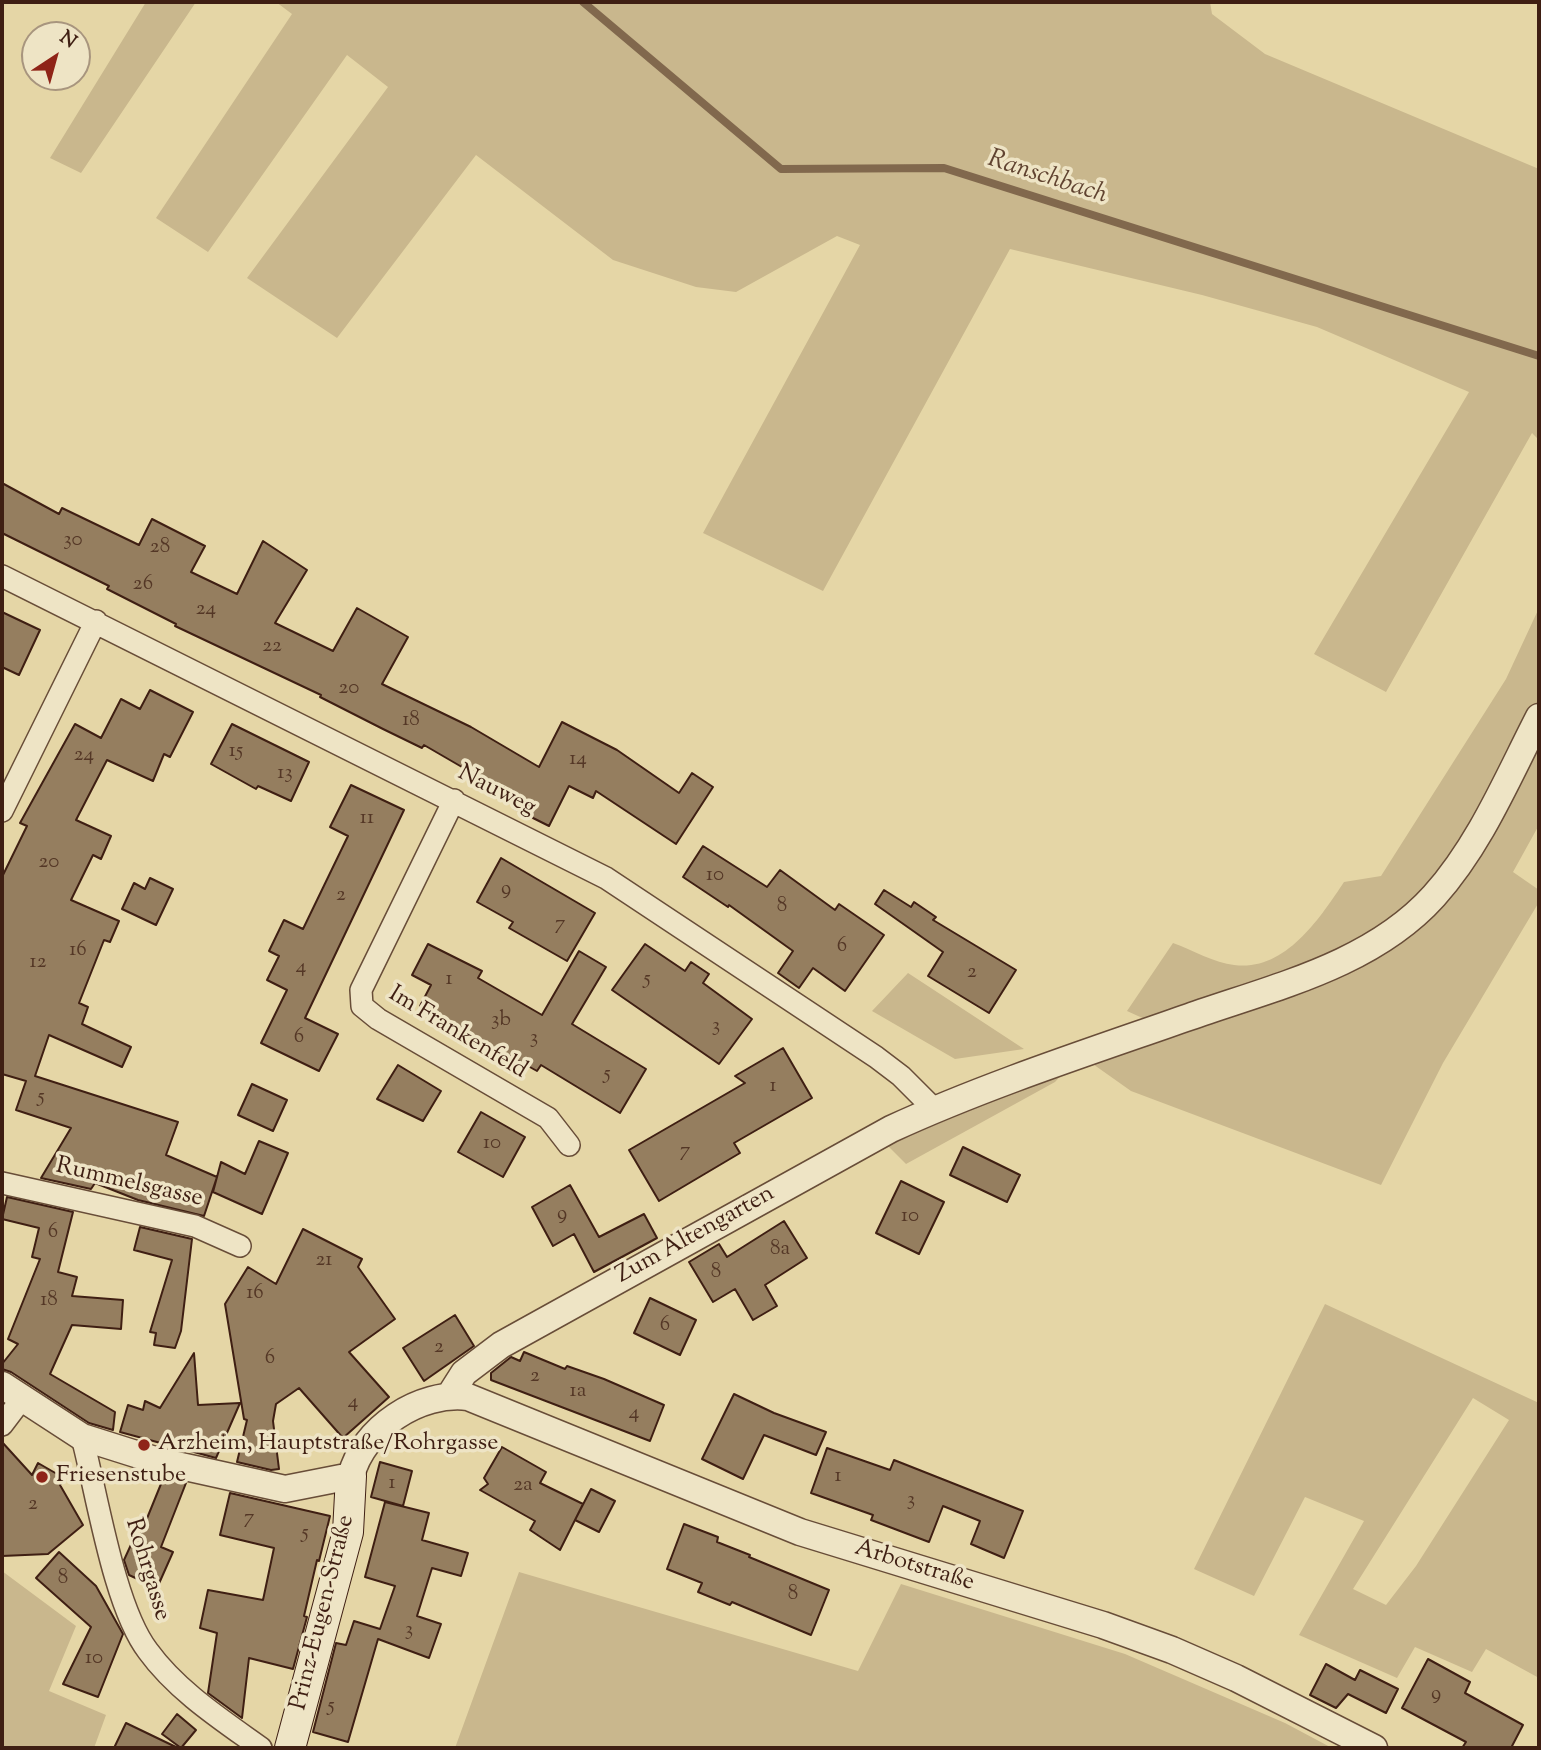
<!DOCTYPE html>
<meta charset="utf-8">
<style>
body{margin:0}
#map{position:relative;width:1541px;height:1750px;overflow:hidden;background:#e5d6a6;font-family:"Sorts Mill Goudy",serif}
canvas{display:block}
.frame{position:absolute;inset:0;border:4px solid #3f1f13;pointer-events:none}
.north{position:absolute;left:21px;top:21px;width:70px;height:70px;box-sizing:border-box;background:#eee4c5;border:2px solid #a8957e;border-radius:50%;rotate:36deg;font-size:19px;font-weight:700;line-height:28px;text-align:center;color:#3f1f13}
.north::after{content:'';display:block;margin:auto;width:24px;height:32px;background:#8f2418;clip-path:polygon(50% 0,100% 100%,50% 72%,0 100%)}
</style>
<div id="map">
<canvas width="1541" height="1750"></canvas>
<div class="frame"></div>
<div class="north">N</div>
</div>
<script>
const c = document.querySelector('canvas').getContext('2d');
c.lineJoin = 'round';
function fill(path, color) {
  c.fillStyle = color;
  c.fill(path, 'evenodd');
}
function trace(path, color, width, dash) {
  c.strokeStyle = color;
  c.lineWidth = width;
  c.lineCap = dash ? 'butt' : 'round';
  c.setLineDash(dash || []);
  c.stroke(path);
}
function label(font, color, halo, rows, align = 'center') {
  c.font = font + ' "Sorts Mill Goudy",serif';
  c.lineWidth = 7;
  c.setLineDash([]);
  c.textBaseline = 'middle';
  c.strokeStyle = halo;
  c.fillStyle = color;
  for (const [text, x, y, turn = 0] of rows) {
    c.save();
    c.translate(x, y);
    c.rotate((+turn || 0) * Math.PI / 180);
    c.textAlign = isNaN(turn) ? turn : align;
    if (halo) c.strokeText(text, 0, 0);
    c.fillText(text, 0, 0);
    c.restore();
  }
}
const green = new Path2D(`
 M146 2H196L81 173 50 158Z
 M276 2H1210L1212 14 1265 54 1539 169V440L1532 433 1386 692 1314 654 1469 392 1317 327 1202 295 1010 249 823 591 703 533 860 245 837 236 736 292 696 287 613 260 476 155 337 338 247 278 388 87 347 55 208 252 156 218 292 14Z
 M1539 608V825L1513 872 1539 890V902L1443 1063 1381 1185 1131 1091 1090 1062 1160 1026 1127 1011 1173 943C1192 950 1215 963 1234 965 1285 972 1320 918 1344 882L1381 876 1506 679Z
 M908 973 1024 1049 955 1059 872 1011Z
 M1065 1071 1055 1082 906 1164 887 1145Z
 M1325 1304 1539 1403V1678L1486 1649 1472 1672 1415 1647 1397 1678 1299 1635 1364 1521 1305 1497 1254 1596 1194 1569ZM1473 1398 1509 1420 1416 1566 1386 1605 1353 1589Z
 M2 1571 76 1626 49 1691 106 1715 94 1748H2Z
 M519 1572 858 1671 901 1584 1125 1654 1285 1723 1332 1748H455Z`);
const stream = new Path2D(`
 M583 2 781 169 944 168 1539 356`);
const building = new Path2D(`
 M2 483 59 514 62 508 139 545 152 519 205 546 191 572 237 594 263 541 307 570 275 623 333 651 357 608 408 637 382 684 471 727 539 767 562 722 617 750 679 793 692 773 713 787 676 844 596 791 593 798 569 786 549 826 513 808 517 799 424 745 422 748 383 729 320 697 321 695 175 626 176 624 107 589 109 586 2 533Z
 M2 612 40 630 19 675 2 667Z
 M150 690 193 712 170 757 164 754 153 781 107 760 76 820 111 836 101 859 93 855 71 900 119 921 110 942 104 940 79 1003 88 1007 82 1024 131 1047 122 1067 49 1035 35 1076 178 1122 166 1155 217 1177 204 1216 138 1200 95 1183 91 1189 41 1178 71 1128 16 1110 26 1081 2 1074V877L27 826 20 823 75 724 101 738 121 699 140 709Z
 M232 724 309 762 291 801 258 786 256 789 211 764Z
 M351 785 404 810 305 1018 338 1034 319 1071 261 1043 287 990 267 980 279 956 269 951 284 920 303 929 348 836 330 827Z
 M703 846 767 887 780 870 835 910 839 904 884 935 845 991 813 968 799 988 778 973 793 951 729 905 728 907 683 877Z
 M501 858 595 913 567 961 509 928 513 922 477 902Z
 M150 878 173 889 156 925 122 909 134 883 145 889Z
 M884 890 911 907 914 902 936 917 933 920 1016 970 989 1013 928 976 943 952 875 904Z
 M428 944 482 971 478 978 542 1015 579 951 606 967 572 1024 646 1069 620 1113 541 1065 537 1071 420 1006 431 985 412 975Z
 M645 944 685 971 691 962 709 974 703 983 752 1019 719 1064 612 990Z
 M783 1048 812 1098 734 1143 740 1153 659 1201 629 1150 745 1083 735 1076Z
 M398 1065 441 1091 423 1121 377 1099Z
 M252 1084 287 1100 273 1131 238 1115Z
 M481 1112 525 1137 503 1177 458 1152Z
 M259 1141 288 1153 262 1214 213 1192 221 1162 245 1174Z
 M963 1147 1020 1175 1007 1202 950 1175Z
 M901 1181 944 1202 919 1254 876 1233Z
 M570 1185 599 1237 644 1214 657 1238 594 1272 574 1234 553 1246 532 1207Z
 M7 1197 73 1212 58 1272 77 1277 72 1296 123 1300 121 1329 72 1325 50 1374 115 1412 113 1430 89 1423 11 1372 2 1369V1364L18 1344 8 1339 40 1259 32 1257 39 1228 2 1219Z
 M784 1221 807 1258 765 1285 777 1306 753 1320 735 1289 713 1302 689 1262 719 1244 727 1257Z
 M140 1227 192 1239 181 1331 175 1348 154 1345 156 1333 150 1332 172 1260 134 1250Z
 M303 1229 362 1259 358 1267 395 1319 349 1352 389 1397 343 1438 299 1388 276 1404 273 1421 279 1469 271 1470 237 1462 247 1420 244 1419 225 1304 248 1267 276 1284Z
 M650 1298 696 1320 680 1355 634 1333Z
 M455 1315 474 1346 424 1381 403 1348Z
 M524 1352 565 1369 567 1366 604 1379 664 1405 650 1441 491 1380V1373L511 1357 520 1361Z
 M194 1353 198 1405 240 1403 216 1458 120 1432 128 1405 143 1410 145 1401 160 1408Z
 M734 1394 774 1413 826 1432 816 1455 764 1435 743 1479 702 1459Z
 M2 1442 32 1475 38 1463 64 1478 60 1485 83 1525 48 1554 2 1556Z
 M502 1447 546 1472 540 1483 583 1504 560 1550 530 1530 535 1521 480 1490 488 1484 484 1478Z
 M827 1448 890 1470 894 1460 1023 1511 1004 1558 971 1544 980 1521 943 1506 929 1542 871 1520 873 1515 811 1493Z
 M380 1462 412 1471 403 1506 371 1497Z
 M163 1479 186 1483 161 1547 173 1552 157 1588 129 1575 124 1560 135 1536 139 1538Z
 M591 1489 615 1501 599 1532 575 1520Z
 M230 1493 330 1516 319 1561 317 1560 304 1616 307 1617 293 1669 249 1658 242 1718 208 1693 217 1633 200 1628 208 1590 263 1600 274 1548 220 1535Z
 M385 1502 429 1513 422 1540 468 1553 461 1576 432 1568 417 1616 441 1624 429 1658 378 1639 348 1742 313 1732 336 1643 346 1645 354 1621 380 1629 395 1586 365 1577Z
 M684 1524 718 1537 717 1542 750 1555 749 1557 829 1590 811 1635 732 1602 730 1605 698 1592 702 1583 667 1569Z
 M59 1552 96 1586 123 1634 98 1697 63 1684 91 1627 36 1578Z
 M1428 1659 1470 1682 1465 1693 1523 1725 1511 1748H1462L1466 1742 1402 1708Z
 M1326 1664 1355 1680 1360 1670 1398 1689 1386 1713 1348 1694 1336 1708 1310 1695Z
 M177 1714 196 1730 181 1748 162 1734Z
 M126 1723 178 1748H114Z`);
const minor = new Path2D(`
 M2 576 606 878 876 1057 901 1076 934 1109
 M454 800 361 990 362 1006 378 1019 548 1118 569 1145
 M2 811 96 621
 M2 1183 195 1226 240 1246
 M2 1425 21 1400
 M82 1437C97 1494 114 1607 148 1651 177 1691 222 1720 261 1748`);
const tertiary = new Path2D(`
 M2 1385 82 1437 158 1461 285 1489 351 1476C363 1428 420 1391 468 1397L800 1532 1103 1625 1172 1650 1236 1678 1374 1748
 M450 1395 464 1373 501 1345 891 1129C987 1085 1089 1052 1189 1017 1274 987 1372 965 1434 896 1480 845 1508 777 1539 717`);
const secondary = new Path2D(`
 M290 1748 348 1532 351 1476`);
const markers = [
 [144,1445,7,"#8f2418"],
 [42,1477,7,"#8f2418"]
];
const numberNames = [
 ["30",73,541],
 ["28",160,548],
 ["26",143,585],
 ["24",206,610],
 ["22",272,647],
 ["20",349,689],
 ["18",411,721],
 ["15",236,752],
 ["24",84,756],
 ["14",578,760],
 ["13",285,774],
 ["11",367,819],
 ["20",49,863],
 ["10",715,876],
 ["9",506,890],
 ["2",341,896],
 ["8",782,907],
 ["7",560,925],
 ["6",842,947],
 ["16",78,951],
 ["12",38,963],
 ["4",301,968],
 ["2",972,973],
 ["1",449,980],
 ["5",647,980],
 ["3b",501,1021],
 ["3",716,1027],
 ["6",299,1038],
 ["3",534,1039],
 ["5",607,1075],
 ["1",773,1087],
 ["5",41,1098],
 ["10",492,1144],
 ["7",685,1152],
 ["9",562,1215],
 ["10",910,1217],
 ["6",53,1233],
 ["8a",780,1250],
 ["21",324,1261],
 ["8",716,1273],
 ["16",255,1294],
 ["18",49,1301],
 ["6",665,1326],
 ["2",439,1348],
 ["6",270,1359],
 ["2",535,1377],
 ["1a",578,1392],
 ["4",353,1403],
 ["4",634,1414],
 ["1",838,1477],
 ["1",392,1484],
 ["2a",523,1486],
 ["3",911,1501],
 ["2",33,1505],
 ["7",249,1519],
 ["5",305,1534],
 ["8",63,1579],
 ["8",793,1595],
 ["3",409,1631],
 ["10",94,1659],
 ["9",1436,1695],
 ["5",331,1707]
];
const streetNames = [
 ["Nauweg",496,792,27],
 ["Im Frankenfeld",457,1034,31],
 ["Rummelsgasse",129,1184,13],
 ["Zum Altengarten",696,1236,-29],
 ["Arbotstraße",914,1567,17],
 ["Rohrgasse",146,1570,73],
 ["Prinz-Eugen-Straße",324,1613,-76]
];
const poiNames = [
 ["Arzheim, Hauptstraße/Rohrgasse",158,1445],
 ["Friesenstube",56,1477]
];
const waterNames = [
 ["Ranschbach",1047,179,18]
];
fill(green, '#c9b78d');
trace(stream, '#81684d', 8);
fill(building, '#957e5f');
trace(building, '#3f1f13', 2);
trace(minor, '#684d38', 24);
trace(tertiary, '#684d38', 29);
trace(secondary, '#3f1f13', 32);
trace(minor, '#eee4c5', 21);
trace(tertiary, '#eee4c5', 26);
trace(secondary, '#eee4c5', 30);
for (const [x, y, r, color] of markers) {
  const dot = new Path2D();
  dot.arc(x, y, r, 0, 2 * Math.PI);
  c.fillStyle = color;
  c.fill(dot);
  trace(dot, '#eee4c5', 2.5);
}
label('21px', '#543726', null, numberNames);
label('24px', '#3f1f13', '#eee4c5', streetNames);
label('24px', '#3f1f13', '#eee4c5', poiNames, 'left');
label('italic 26px', '#604330', '#eee4c5', waterNames);
</script>
